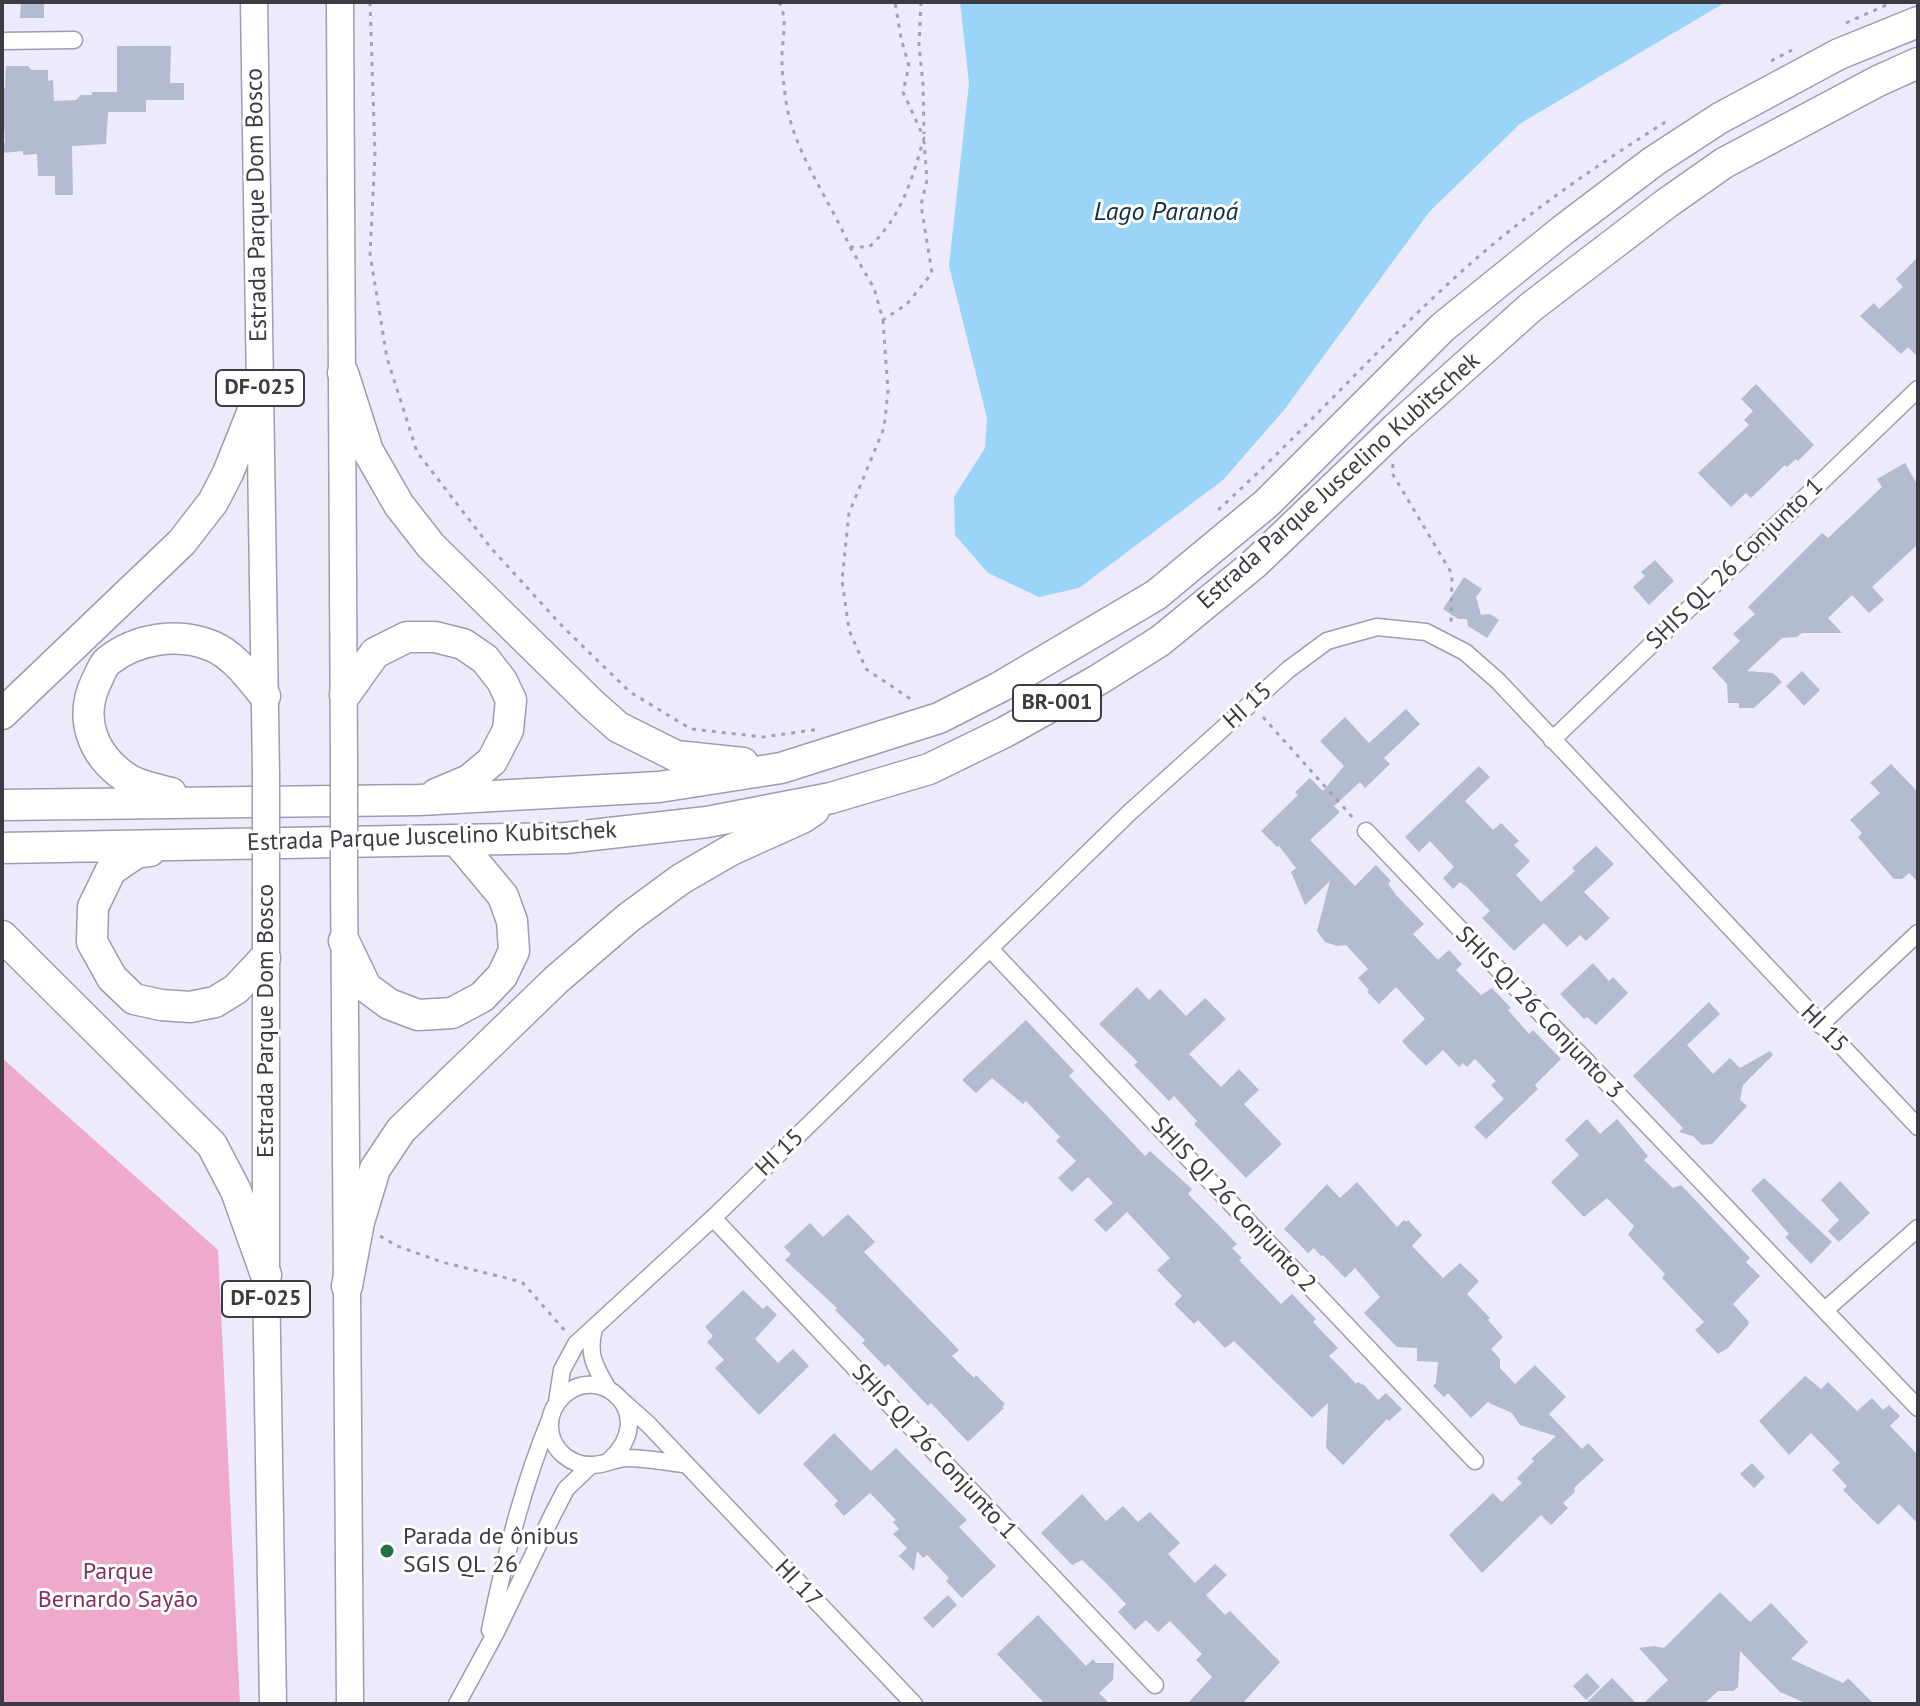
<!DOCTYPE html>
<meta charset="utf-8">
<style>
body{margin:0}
#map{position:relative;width:1920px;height:1706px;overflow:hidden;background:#edeafc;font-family:"PT Sans",sans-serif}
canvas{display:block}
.frame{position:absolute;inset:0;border:4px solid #3c3a43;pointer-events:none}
</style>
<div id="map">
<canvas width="1920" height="1706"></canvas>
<div class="frame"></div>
</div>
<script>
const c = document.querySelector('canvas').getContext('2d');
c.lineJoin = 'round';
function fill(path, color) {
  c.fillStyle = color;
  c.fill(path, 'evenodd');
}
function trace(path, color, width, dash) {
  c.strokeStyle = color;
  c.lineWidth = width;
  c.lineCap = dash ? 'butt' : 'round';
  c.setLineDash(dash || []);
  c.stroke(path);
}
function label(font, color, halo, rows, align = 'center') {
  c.font = font + ' "PT Sans",sans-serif';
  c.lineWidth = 6;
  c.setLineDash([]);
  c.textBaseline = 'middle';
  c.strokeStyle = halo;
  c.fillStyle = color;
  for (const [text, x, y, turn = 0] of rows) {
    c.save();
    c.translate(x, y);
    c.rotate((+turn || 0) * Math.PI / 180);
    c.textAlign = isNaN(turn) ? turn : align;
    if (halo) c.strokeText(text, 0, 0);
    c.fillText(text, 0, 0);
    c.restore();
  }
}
const green = new Path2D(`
 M2 1058 218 1250 240 1704H2Z`);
const water = new Path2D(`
 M960 2H1726L1521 123 1430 211 1284 410 1223 480 1079 588 1039 597 988 573 955 535 954 497 985 448 987 418 949 266 969 83Z`);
const building = new Path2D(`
 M21 2H44V18H20Z
 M117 46H171L170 83H184V100H146V112H108L106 144 72 146 73 195H55V176H38L37 154 23 155V151L2 153 5 141 2 89 5 88 6 66H28L32 70H48V81L53 80 54 101 76 100 81 95H92V92H117Z
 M1918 257V357L1908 347 1901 354 1860 316 1874 303 1879 309 1903 287 1896 279Z
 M1756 384 1814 445 1798 461 1796 459 1787 467 1785 465 1751 498 1746 493 1731 507 1698 473 1749 425 1744 420 1753 411 1741 399Z
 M1905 463 1918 486V544L1872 587 1884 600 1869 613 1852 595 1828 618 1842 633H1802L1797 637 1782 638 1747 671 1773 673 1782 682 1754 708H1739V703H1728L1727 684 1712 668 1740 641 1733 634 1755 614 1748 607 1822 533 1828 538 1882 487 1877 479Z
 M1655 560 1674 581 1649 605 1633 587 1645 576 1641 572Z
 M1464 577 1482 589 1476 597 1481 615 1490 614 1499 620 1487 638 1468 626 1467 619H1458L1443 609Z
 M1802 671 1820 690 1804 706 1786 686Z
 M1406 709 1420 724 1384 758 1390 764 1365 788 1360 782 1334 806 1340 812 1310 840 1355 886 1376 865 1391 881 1388 884 1397 896 1424 924 1413 934 1438 960 1449 950 1462 964 1456 970 1481 995 1492 988 1511 1008 1508 1010 1529 1034 1533 1030 1561 1059 1535 1085 1538 1089 1486 1139 1474 1127 1504 1099 1491 1085 1496 1081 1475 1059 1467 1067 1463 1063 1459 1067 1443 1050 1426 1066 1408 1048 1402 1041 1425 1019 1396 987 1379 1004 1367 992 1369 990 1358 978 1368 969 1346 945 1337 946 1325 942 1317 931 1330 881 1305 905 1291 872 1296 868 1279 846 1277 847 1261 831 1298 795 1295 792 1310 778 1323 791 1344 766 1320 741 1345 717 1369 743Z
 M1891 764 1918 792V882L1909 873 1902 879H1894L1858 837 1862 833 1850 820 1880 793 1870 783Z
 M1479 766 1490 777 1465 801 1493 830 1501 823 1519 841 1514 845 1530 861 1516 875 1541 902 1575 871 1572 868 1596 846 1614 864 1584 892 1610 918 1586 941 1580 935 1567 947 1544 923 1514 951 1482 918 1490 911 1467 887 1460 882 1453 889 1443 878 1454 867 1430 841 1419 852 1405 837Z
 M1593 963 1609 981 1613 977 1628 993 1596 1025 1587 1017 1584 1019 1560 994Z
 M1137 987 1149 1000 1160 989 1186 1016 1205 998 1226 1019 1189 1054 1221 1087 1239 1069 1259 1090 1244 1104 1282 1144 1246 1178 1194 1124 1197 1121 1174 1096 1169 1101 1134 1065 1138 1062 1099 1024Z
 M1709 1002 1720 1014 1687 1045 1713 1074 1730 1058 1740 1068 1770 1051 1773 1055 1743 1085 1740 1100 1747 1106 1712 1144 1702 1145 1693 1136 1679 1132 1683 1128 1633 1076Z
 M1026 1020 1074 1071 1069 1076 1145 1156 1150 1151 1192 1189 1188 1194 1237 1244 1232 1248 1242 1258 1239 1260 1281 1304 1292 1294 1316 1319 1313 1322 1338 1348 1329 1356 1346 1373 1356 1384 1358 1382 1365 1386 1378 1400 1386 1393 1402 1409 1389 1421 1387 1419 1343 1465 1326 1448 1328 1403 1312 1418 1234 1341 1225 1348 1198 1320 1194 1324 1174 1304 1182 1296 1157 1270 1170 1258 1127 1212 1106 1232 1094 1220 1113 1203 1088 1177 1072 1192 1058 1178 1076 1161 1056 1141 1060 1137 1026 1101 1023 1104 992 1078 976 1093 962 1080Z
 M1587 1119 1600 1134 1617 1119 1648 1156 1644 1160 1673 1188 1681 1185 1750 1258 1746 1262 1760 1276 1733 1304 1749 1322 1748 1325 1728 1348 1718 1354 1695 1330 1704 1322 1662 1278 1665 1274 1628 1235 1634 1226 1607 1198 1584 1217 1551 1182 1579 1155 1565 1140Z
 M1764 1178 1832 1242 1811 1264 1785 1237 1789 1234 1751 1190Z
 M1840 1181 1870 1213 1839 1242 1828 1231 1839 1220 1821 1200Z
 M1357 1182 1397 1227 1404 1220 1406 1222 1408 1220 1422 1235 1412 1246 1443 1278 1460 1263 1479 1281 1467 1294 1490 1318 1488 1320 1503 1337 1491 1349 1500 1359V1368L1515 1384 1535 1365 1566 1397 1549 1414 1582 1449 1588 1443 1604 1460 1574 1488 1575 1492 1563 1503 1568 1508 1551 1525 1541 1515 1482 1573 1449 1535 1493 1493 1502 1502 1522 1483 1517 1478 1534 1461 1531 1459 1556 1436 1520 1425 1512 1413 1489 1403V1401L1471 1418 1448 1393 1444 1397 1433 1386 1436 1383 1438 1362 1417 1361V1348L1397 1347 1364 1313 1380 1297 1355 1268 1345 1278 1323 1255 1321 1256 1314 1248 1308 1253 1284 1229 1327 1184 1340 1198Z
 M848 1214 875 1242 864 1252 959 1350 952 1356 974 1378 976 1375 1005 1404 1002 1407 1004 1408 968 1442 931 1403 928 1406 888 1364 885 1367 862 1343 865 1340 835 1310 837 1308 785 1260 791 1254 784 1247 810 1223 823 1237Z
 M743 1290 763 1309 767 1305 777 1315 755 1339 778 1363 793 1349 809 1366 759 1415 715 1368 724 1360 707 1342 713 1336 705 1327Z
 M1805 1376 1821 1389 1828 1382 1857 1411 1872 1398 1883 1410 1889 1405 1900 1416 1890 1426 1918 1455V1524L1899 1504 1878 1525 1843 1490 1847 1486 1832 1470 1840 1463 1811 1433 1789 1455 1759 1421Z
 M834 1433 871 1471 896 1448 967 1520 959 1527 996 1566 962 1598 946 1581 949 1578 927 1555 923 1558 917 1551 914 1571 899 1556 907 1548 893 1534 899 1529 893 1522 896 1520 870 1493 844 1516 834 1505 838 1501 803 1464Z
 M1752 1463 1765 1477 1754 1488 1740 1474Z
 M1082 1494 1106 1521 1123 1506 1138 1522 1150 1512 1180 1543 1168 1554 1195 1583 1215 1564 1227 1575 1206 1595 1225 1615 1230 1611 1280 1662 1242 1704H1187L1212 1677 1196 1660 1202 1654 1170 1621 1158 1632 1146 1620 1135 1630 1118 1612 1126 1604 1105 1582 1082 1560 1072 1565 1041 1533Z
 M1720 1592 1750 1622 1771 1603 1808 1642 1791 1659 1843 1683 1848 1678 1874 1704H1808L1780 1692 1740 1651 1738 1687 1733 1691H1718L1704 1704H1643L1668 1680 1639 1648 1654 1646 1664 1648Z
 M948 1595 957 1605 933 1628 923 1618Z
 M1038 1615 1086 1666 1093 1659 1096 1663H1114L1113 1680 1099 1693 1110 1704H1045L997 1654Z
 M1587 1673 1600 1687 1586 1700 1573 1686Z
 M1612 1678 1637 1704H1585Z`);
const path = new Path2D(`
 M370 2 375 154 370 254 387 358 417 452 491 548 563 627 630 692 691 729 763 737 820 729
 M779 2C789 19 781 43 782 63 782 73 784 83 785 94 791 149 828 196 850 247H869C902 217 912 179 924 138L903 92 909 66 901 38 895 2
 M921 2 919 45 923 85 924 134
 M1846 23 1893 2
 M1771 61 1792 50
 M850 247 874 288 883 320 907 304 932 273 921 205 927 180 924 141
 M883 320 888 391 884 428 849 513 842 580 849 630 866 669 912 700
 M1393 464 1392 473 1452 574 1451 624
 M1218 510C1305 431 1382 342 1470 264 1531 210 1599 164 1667 121
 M1263 717 1354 819
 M380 1236 397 1246 442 1262 522 1282 566 1332`);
const street = new Path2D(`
 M2 41 74 40
 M1552 740 1918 389
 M1366 831 1918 1408
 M991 950 1475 1461
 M1820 1025 1918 933
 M713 1218 1155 1685
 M1825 1310 1918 1228
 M594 1329C587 1354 595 1367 608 1389
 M620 1399 648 1424 914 1704
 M557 1402 562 1370 576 1344 713 1218 1129 813 1289 669 1327 641 1377 627 1426 632 1465 652 1498 681 1918 1127
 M610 1460C660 1414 599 1361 563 1396 554 1405 549 1417 550 1429 552 1450 571 1466 592 1465 605 1465 615 1458 628 1458 647 1458 665 1462 683 1464
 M490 1630C504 1560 522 1488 549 1422
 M457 1704 495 1634 553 1514 566 1489 590 1466`);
const primary = new Path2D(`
 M254 2 266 775
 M340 2 344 767
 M344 873 350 1704
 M266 895V1275L273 1704`);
const highway = new Path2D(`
 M343 373 368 451 399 505 431 546 591 703 618 727 676 756 743 763
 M345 695 375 653 407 637H435L463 644 485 659 502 681 511 700 508 730 492 761 469 780 436 794
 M2 714 182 542 213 502 228 473 260 393
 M171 793C157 789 137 786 125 777 92 754 79 718 96 682 100 675 102 666 108 661 137 638 179 632 212 646 234 655 251 679 265 696
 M2 805 419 800 659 787 781 768 939 718 1000 687 1156 595 1267 503 1443 327 1563 230 1654 161 1720 118 1839 54 1918 22
 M2 848 566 838 707 822 831 798 929 769 1005 732 1098 680 1160 641 1254 564 1396 428 1531 307 1667 203 1724 163 1878 81 1918 63
 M150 851 136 853 111 870 93 907 92 942 112 978 134 999 161 1005 190 1007 215 1002 236 989 265 958
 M2 936 212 1145 236 1191 266 1275
 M344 941 366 987 389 1004 418 1015 452 1013 482 997 502 976 514 951 512 921 503 896 458 842
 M347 1286 359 1222 375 1169 401 1130 556 980 628 918 681 879 731 850 802 818 814 810`);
const primaryBridge = new Path2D(`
 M344 767V873
 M266 895V775`);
const markers = [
 [387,1551,8,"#217345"]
];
const shields = [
 [260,388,88],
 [1057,703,88],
 [266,1299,88]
];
const shieldNames = [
 ["DF-025",260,388],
 ["BR-001",1057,703],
 ["DF-025",266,1299]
];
const streetNames = [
 ["Estrada Parque Dom Bosco",257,205,-91],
 ["Estrada Parque Juscelino Kubitschek",1339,481,-42],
 ["SHIS QL 26 Conjunto 1",1735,564,-44],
 ["HI 15",1248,706,-42],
 ["Estrada Parque Juscelino Kubitschek",432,837,-2],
 ["SHIS QI 26 Conjunto 3",1539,1013,46],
 ["Estrada Parque Dom Bosco",266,1021,-90],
 ["HI 15",1824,1029,46],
 ["HI 15",780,1153,-44],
 ["SHIS QI 26 Conjunto 2",1233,1205,47],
 ["SHIS QI 26 Conjunto 1",934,1452,47],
 ["HI 17",798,1584,46]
];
const poiNames = [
 ["Parada de ônibus",403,1537],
 ["SGIS QL 26",403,1565]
];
const parkNames = [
 ["Parque",118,1572],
 ["Bernardo Sayão",118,1600]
];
const waterNames = [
 ["Lago Paranoá",1166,213]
];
fill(green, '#eea9cb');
fill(water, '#9ad4f9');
fill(building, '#b2bbcf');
trace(street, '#9f9cb1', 19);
trace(primary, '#9f9cb1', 29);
trace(highway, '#9f9cb1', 33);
trace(path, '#a3a1af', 3, [4, 6]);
trace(street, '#fff', 16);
trace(primary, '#fff', 26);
trace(highway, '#fff', 30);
trace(primaryBridge, '#9f9cb1', 29, []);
trace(primaryBridge, '#fff', 26);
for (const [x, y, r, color] of markers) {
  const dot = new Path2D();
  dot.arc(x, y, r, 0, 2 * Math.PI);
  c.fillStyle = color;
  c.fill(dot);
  trace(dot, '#fff', 3);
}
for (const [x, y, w] of shields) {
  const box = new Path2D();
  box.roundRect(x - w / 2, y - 18, w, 36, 6);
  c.fillStyle = '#fff';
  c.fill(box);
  trace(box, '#3c3a43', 2);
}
label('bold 22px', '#3c3a43', null, shieldNames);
label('24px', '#3c3a43', '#fff', streetNames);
label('24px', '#3c3a43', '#fff', poiNames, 'left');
label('24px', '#832e5f', '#fff', parkNames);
label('italic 26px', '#0f3043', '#fff', waterNames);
</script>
